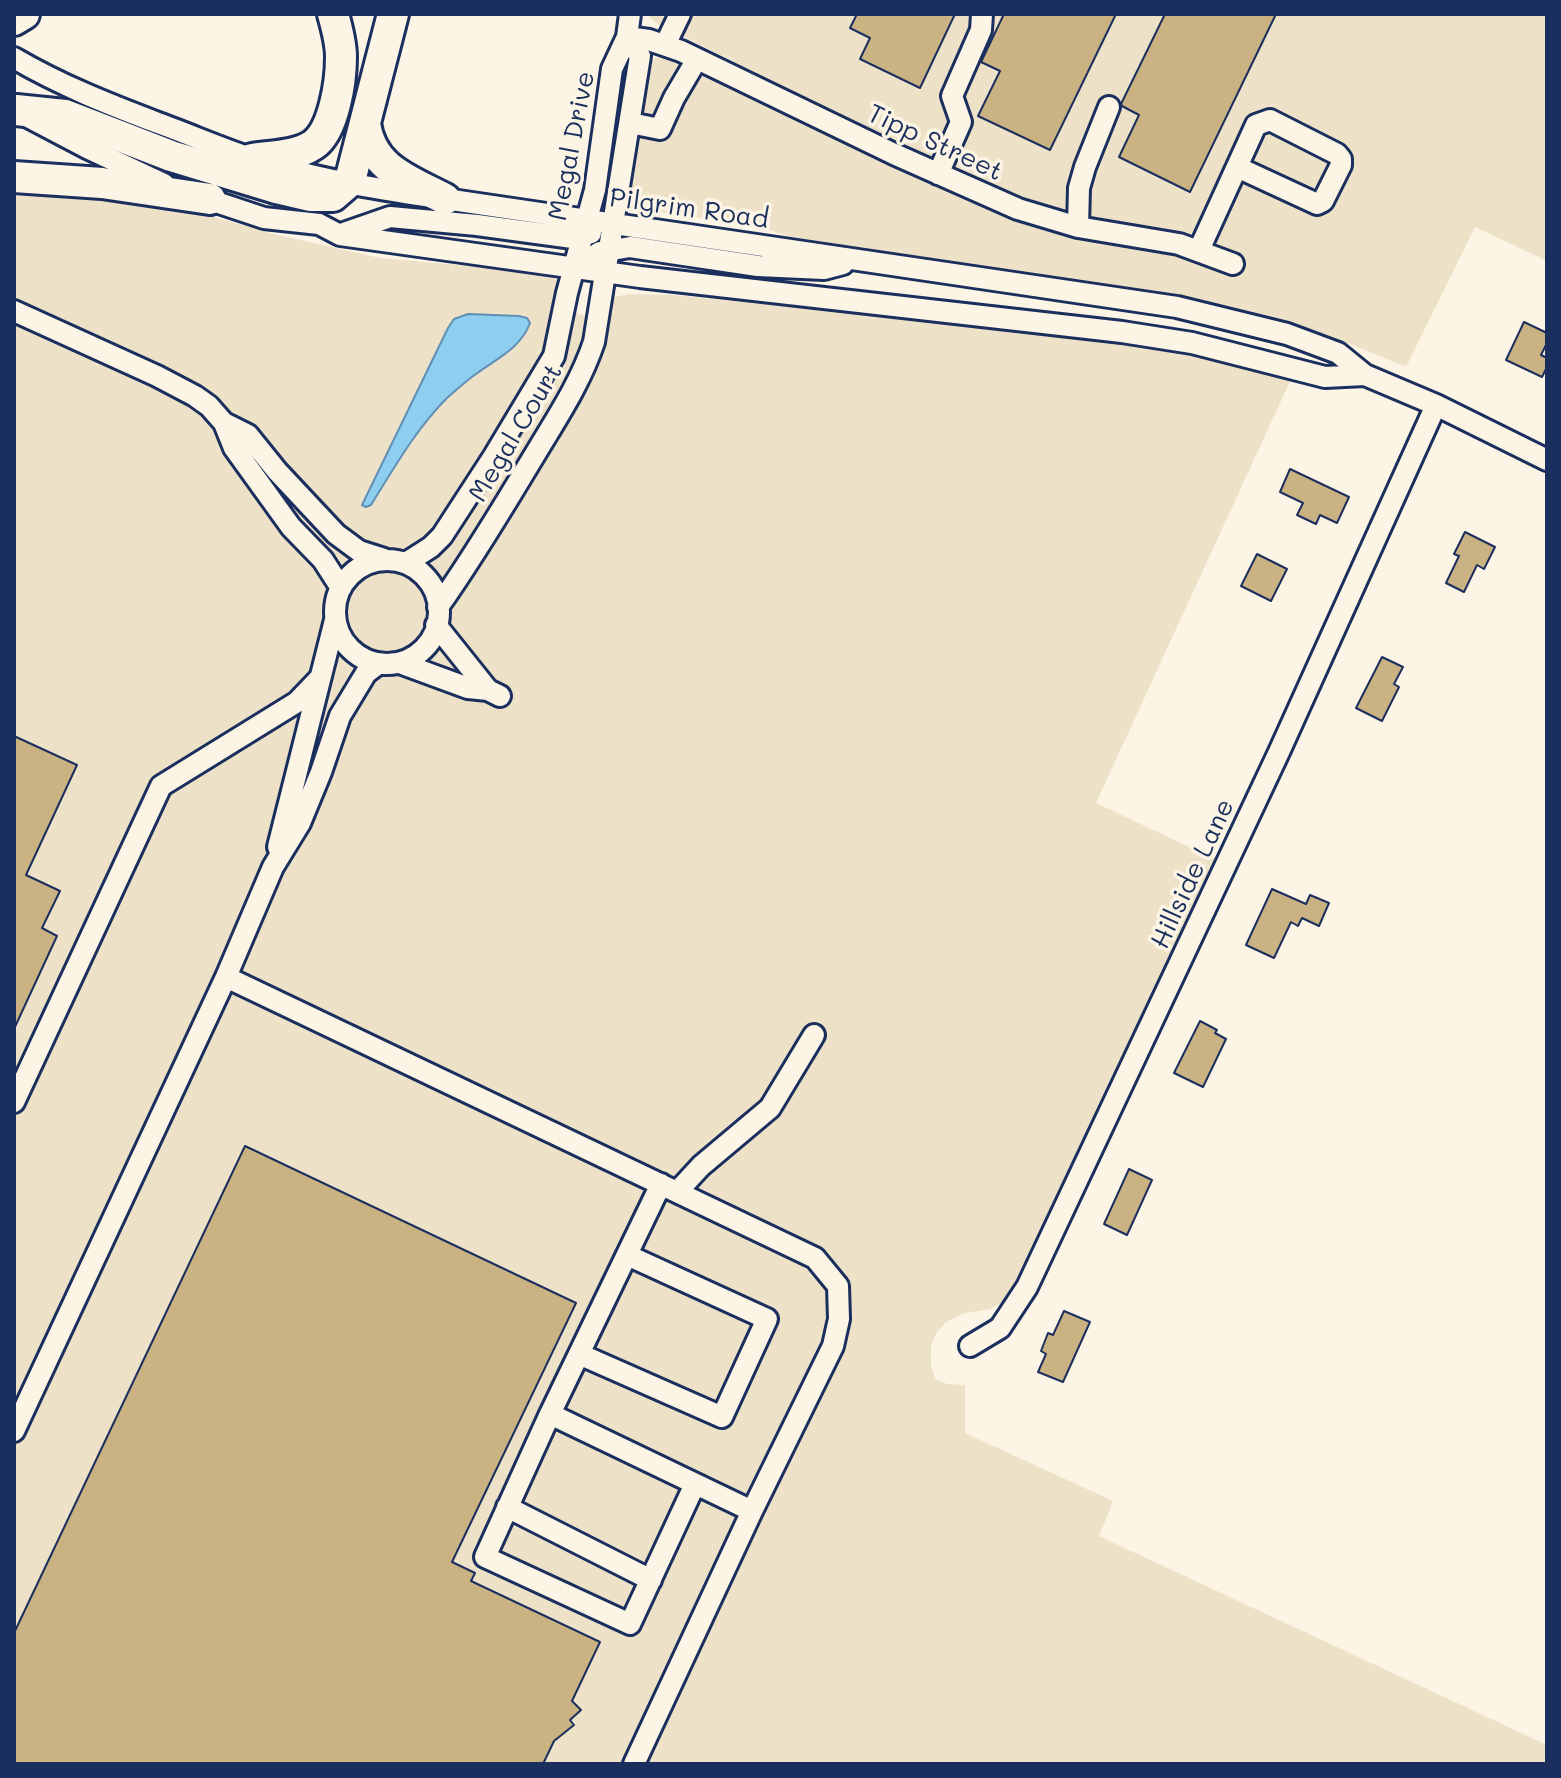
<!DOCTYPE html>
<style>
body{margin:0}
#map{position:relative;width:1561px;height:1778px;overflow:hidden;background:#fcf5e5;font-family:Mali,sans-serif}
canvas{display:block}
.frame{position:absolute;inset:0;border:16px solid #1b2f5e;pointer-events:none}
</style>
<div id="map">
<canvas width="1561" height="1778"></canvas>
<div class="frame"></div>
</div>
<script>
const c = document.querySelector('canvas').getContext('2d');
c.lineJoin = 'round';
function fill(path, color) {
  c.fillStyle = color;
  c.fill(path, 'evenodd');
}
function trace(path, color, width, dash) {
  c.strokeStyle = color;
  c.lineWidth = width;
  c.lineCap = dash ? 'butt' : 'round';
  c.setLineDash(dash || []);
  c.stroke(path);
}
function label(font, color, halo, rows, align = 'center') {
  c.font = font + ' Mali,sans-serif';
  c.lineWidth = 7;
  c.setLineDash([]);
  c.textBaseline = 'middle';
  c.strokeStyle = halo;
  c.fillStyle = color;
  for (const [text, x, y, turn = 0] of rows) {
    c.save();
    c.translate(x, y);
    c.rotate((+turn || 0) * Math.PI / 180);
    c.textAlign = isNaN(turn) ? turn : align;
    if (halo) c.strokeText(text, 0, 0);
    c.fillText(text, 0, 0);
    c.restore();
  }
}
const built = new Path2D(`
 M647 14H1547V261L1475 227 1406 367 1328 335 1241 310 1137 289 791 237 756 226 651 211 637 205 624 195 645 67 655 58 663 57 676 60 727 83 735 62 656 23Z
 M26 182 160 202 274 234 380 258 535 272 550 276 561 281 574 300 575 313 601 318 614 297 629 294 672 295 826 310 1187 352 1254 366 1292 377 1096 803 1219 861 1017 1283 1004 1301 991 1309 965 1313 946 1322 937 1332 931 1345V1365L935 1379 947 1384 965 1385V1433L1113 1501 1099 1536 1547 1745V1764H14V196L27 195Z`);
const water = new Path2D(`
 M468 314 519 316 527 318 530 323C521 348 496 359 476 374 466 381 456 390 447 398 416 429 394 468 371 505L366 507 362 505 448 328 454 319Z`);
const building = new Path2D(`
 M857 14H955L920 88 860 59 870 38 850 28Z
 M1004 14H1116L1050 150 978 116 1000 71 981 62Z
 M1165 14H1276L1190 192 1119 157 1139 115 1122 106 1121 104Z
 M1524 322 1547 333V343L1541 355 1547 358V367L1542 377 1506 360Z
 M1290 469 1349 497 1337 523 1320 515 1316 524 1297 515 1303 503 1280 492Z
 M1465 532 1495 547 1484 569 1477 565 1464 592 1446 583 1459 556 1454 554Z
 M1257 554 1287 569 1271 601 1241 586Z
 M1382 657 1403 667 1394 684 1399 687 1382 721 1356 708Z
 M14 736 77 765 26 875 60 891 42 928 57 936 14 1029Z
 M1272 889 1306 904 1310 895 1329 903 1319 926 1302 918 1298 926 1291 922 1274 958 1246 945Z
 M1200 1021 1217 1030 1215 1033 1226 1039 1203 1087 1174 1073Z
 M245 1146 576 1303 452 1562 475 1573 471 1581 600 1642 572 1701 581 1710 570 1720 574 1725 554 1741 543 1764H14V1633Z
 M1129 1169 1152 1180 1127 1235 1104 1224Z
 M1064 1311 1090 1322 1063 1382 1038 1372 1046 1354 1041 1351 1048 1333 1053 1335Z`);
const minor = new Path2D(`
 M627 37 649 40 681 51 894 154 1018 209 1078 227 1179 244 1233 264
 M665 45 680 14
 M14 58C60 85 108 104 158 123 194 136 229 152 266 163 325 181 385 190 445 199L1177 307 1287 334 1338 353 1365 375 1436 405 1547 460
 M28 117 87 148 164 184
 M630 123 660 129 674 98 697 59
 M938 174 961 122 952 96 981 30 982 14
 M198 196 264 218 319 224 340 235 640 277 1122 332 1192 343 1325 377 1365 375
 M1078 227 1079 188 1085 167 1109 107
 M344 233 390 217 477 225 573 238 591 233
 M1199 250 1256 125 1270 120 1337 154 1341 159V165L1323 201 1317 204 1237 167
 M574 268 600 252 630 247 758 266 824 269 843 264
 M14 311 157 376 195 396 209 406 224 423 248 435 277 471 336 534 359 551 384 559
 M224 423 234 448 291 527 323 560 341 588
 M335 612a52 52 0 1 1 104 0a52 52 0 1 1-104 0Z
 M406 563 431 547 442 536 494 456 554 356 567 293 595 190 612 69 627 37 630 14
 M438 607C473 558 503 507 534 456 556 419 580 384 594 342L640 56 627 37
 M436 625 488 690
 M400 663 468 688 488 690 500 696
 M278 847 335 620
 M226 977 815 1258 838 1286 839 1319 833 1346 752 1511 634 1764
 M14 1102 161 786 297 702 320 678
 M677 1192 701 1166 770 1108 814 1035
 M970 1346 1000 1328 1027 1287 1279 752 1436 405
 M579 1354 722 1417 767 1319 627 1255
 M550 1414 661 1184
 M14 1431 226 977 273 867 300 823 321 772 340 716 366 673 378 664
 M695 1484 630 1624 485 1557 550 1414 752 1511
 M507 1507 651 1580`);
const highway = new Path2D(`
 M14 20 24 14
 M16 110 65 115 171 156 276 188 310 196H333L348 183 352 173 393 14
 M365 123C371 169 409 180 445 199
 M252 159C271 156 297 156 313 145 334 131 341 81 341 57 341 43 337 28 333 14
 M14 177 102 183 210 199`);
const streetNames = [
 ["Tipp Street",935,143,25],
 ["Megal Drive",572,146,-79],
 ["Pilgrim Road",689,209,8],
 ["Megal Court",516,433,-59],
 ["Hillside Lane",1193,874,-65]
];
fill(built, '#ede1c7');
fill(water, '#8ecfef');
trace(water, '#608fb5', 2);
fill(building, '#cbb282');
trace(building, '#1b2f5e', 2);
trace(minor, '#1b2f5e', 26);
trace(highway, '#1b2f5e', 36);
trace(minor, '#fcf5e5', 20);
trace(highway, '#fcf5e5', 30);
label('26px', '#1b2f5e', '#fcf5e5', streetNames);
</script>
